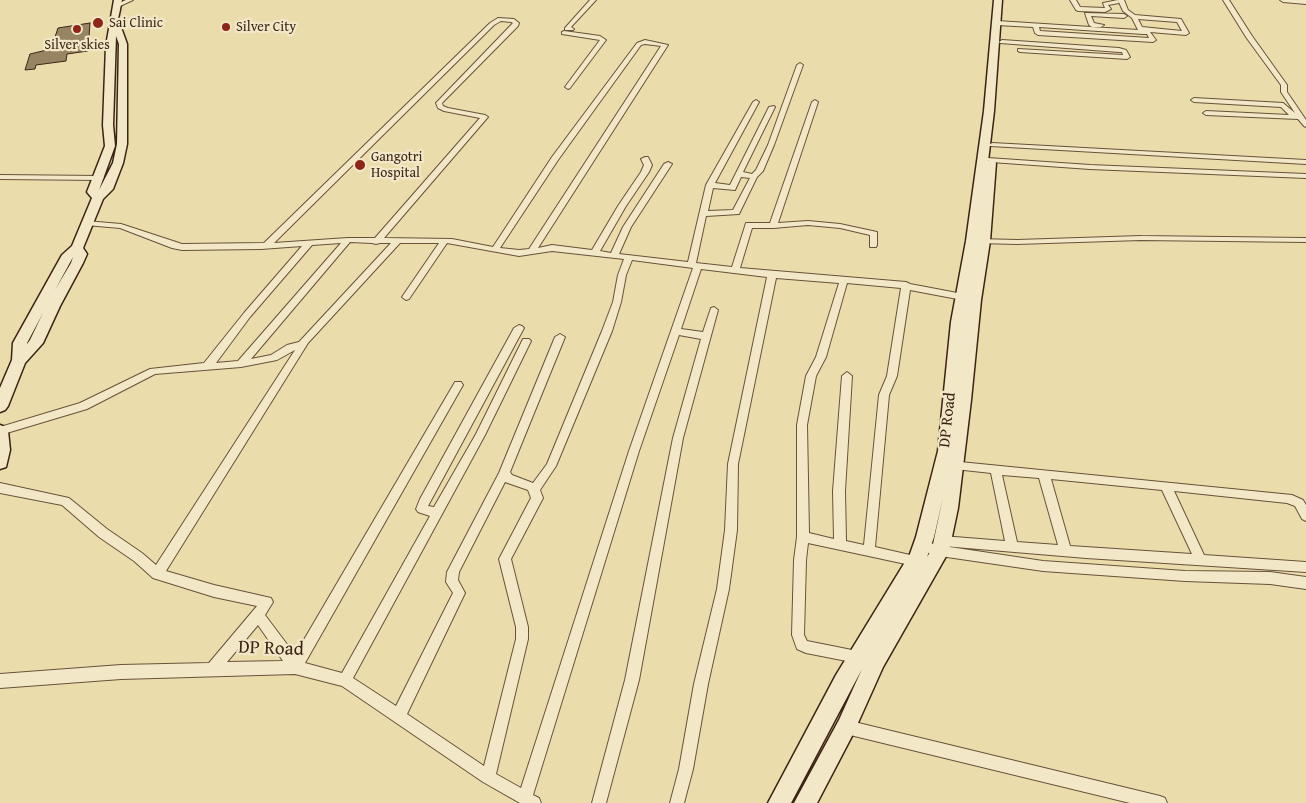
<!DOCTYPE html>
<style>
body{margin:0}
canvas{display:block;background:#ebdcab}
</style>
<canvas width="1306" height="803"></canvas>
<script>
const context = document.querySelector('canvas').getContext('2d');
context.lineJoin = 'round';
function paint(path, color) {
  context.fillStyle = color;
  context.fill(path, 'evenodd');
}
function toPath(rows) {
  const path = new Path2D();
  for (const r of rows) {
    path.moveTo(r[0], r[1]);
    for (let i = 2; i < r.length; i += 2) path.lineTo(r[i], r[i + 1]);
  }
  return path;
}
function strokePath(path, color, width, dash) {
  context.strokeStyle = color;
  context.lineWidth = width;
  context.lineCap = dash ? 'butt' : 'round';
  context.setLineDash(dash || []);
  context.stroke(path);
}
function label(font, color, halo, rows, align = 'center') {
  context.font = font + ' "Gentium Book Plus",serif';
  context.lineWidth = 4.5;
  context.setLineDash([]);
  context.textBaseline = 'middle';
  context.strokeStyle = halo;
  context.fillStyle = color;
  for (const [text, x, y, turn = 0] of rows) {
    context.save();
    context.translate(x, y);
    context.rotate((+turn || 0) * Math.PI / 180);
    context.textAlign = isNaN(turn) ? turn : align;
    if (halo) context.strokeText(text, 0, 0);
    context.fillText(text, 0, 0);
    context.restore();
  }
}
const building = toPath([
 [90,23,88,51,67,54,66,61,36,65,35,69,25,70,30,54,51,49,58,28,90,23]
]);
paint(building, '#978463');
strokePath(building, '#3c2415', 1);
const street = toPath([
 [126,0,133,0,118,7,113,6,126,0],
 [590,0,596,0,571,27,574,29,573,30,565,30,565,28,590,0],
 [1070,0,1076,0,1080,7,1105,8,1103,3,1118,0,1119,3,1108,5,1111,9,1105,12,1078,11,1076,10,1070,0],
 [1118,0,1124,0,1128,10,1135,15,1181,19,1189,33,1186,35,1150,32,1156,40,1153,42,1038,35,1035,33,1033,27,997,25,994,23,997,21,1138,30,1132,18,1123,11,1118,0],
 [1138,19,1177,22,1182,31,1142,27,1138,19],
 [1039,27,1143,34,1147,34,1149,38,1040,31,1039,27],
 [1223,0,1229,0,1252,36,1287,85,1287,92,1306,120,1306,127,1304,126,1298,119,1206,115,1203,113,1206,111,1289,115,1281,107,1194,102,1191,100,1194,98,1283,103,1295,113,1281,92,1281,85,1246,37,1223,0],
 [1280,0,1306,0,1306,4,1283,2,1280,0],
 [1085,13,1124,14,1127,16,1124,18,1091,16,1094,23,1104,25,1101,27,1092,27,1089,25,1085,13],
 [498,18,514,19,519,23,518,26,442,103,443,106,448,108,485,115,488,117,384,238,452,239,493,247,552,157,637,43,645,40,668,45,538,248,552,245,592,250,618,206,641,172,644,165,641,159,645,157,648,157,652,165,649,172,626,206,600,251,611,253,623,227,664,164,668,162,672,164,631,227,619,254,688,262,706,185,753,102,756,100,759,102,715,183,730,185,769,107,774,106,775,107,743,172,752,174,756,170,768,145,797,65,800,63,803,65,774,145,763,171,757,177,739,214,706,216,696,263,732,267,746,223,770,223,812,102,815,100,818,102,778,223,808,221,840,224,877,232,877,245,876,247,870,247,870,235,840,228,808,225,773,228,752,228,740,268,906,282,910,284,968,295,972,298,968,301,910,290,897,376,889,395,875,547,919,557,921,561,919,565,915,566,808,543,806,560,804,635,807,641,862,652,864,657,862,662,857,663,806,653,797,649,792,635,794,560,797,537,797,425,806,376,816,357,839,283,776,278,738,464,737,530,729,589,708,684,693,769,684,803,670,803,679,769,694,684,717,589,725,530,728,464,767,277,701,269,681,329,703,332,711,308,714,307,718,310,683,438,639,680,606,803,592,803,625,680,673,438,701,339,679,335,639,451,533,795,539,798,541,803,520,803,483,782,342,686,295,674,121,679,0,688,0,674,121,665,209,663,257,606,214,597,153,578,134,561,99,537,62,505,0,493,0,483,69,498,107,529,142,553,156,565,295,350,277,360,241,367,155,374,87,409,0,435,0,427,80,403,150,369,204,363,244,313,302,246,261,249,182,250,172,248,120,228,86,225,86,221,121,224,182,244,264,243,490,23,498,18],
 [501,21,511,22,513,23,436,103,438,108,444,111,480,118,375,238,348,238,274,243,494,25,501,21],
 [645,44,661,46,529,249,519,250,500,248,558,160,641,45,645,44],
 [741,177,750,178,733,210,708,211,713,188,735,190,741,177],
 [350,242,372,243,376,244,380,243,391,243,299,342,287,345,271,355,251,359,350,242],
 [341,243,238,361,216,363,250,317,312,245,341,243],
 [400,243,439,243,402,297,406,300,409,299,447,243,519,256,552,251,624,259,618,275,613,302,602,331,547,464,533,483,512,475,510,472,565,337,560,334,555,337,499,473,447,572,446,582,453,593,396,706,353,678,485,435,531,341,529,339,523,339,476,434,434,507,428,506,524,328,522,326,519,325,514,328,420,499,416,509,418,512,430,516,342,673,305,663,463,385,461,382,455,382,295,655,265,615,273,602,271,598,214,585,166,571,308,343,400,243],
 [632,260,693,268,629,451,521,788,496,774,528,639,528,627,511,559,543,498,540,490,556,466,612,331,621,302,626,275,632,260],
 [847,283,901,288,887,376,879,395,864,545,846,541,845,491,852,376,847,372,842,376,833,491,834,539,809,533,807,425,816,376,826,357,847,283],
 [505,482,528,490,531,498,499,559,516,627,516,639,484,766,407,714,465,593,458,580,459,572,505,482],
 [258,625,283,661,227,662,258,625],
 [564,31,600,36,606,40,570,88,568,89,565,87,600,40,562,34,562,32,564,31],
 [1002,40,1119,48,1126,50,1130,57,1127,59,1020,52,1018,51,1018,49,1123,55,1122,52,1119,52,1000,43,999,42,1002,40],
 [992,143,1306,160,1306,164,990,146,989,145,992,143],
 [988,158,1090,165,1306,174,1306,178,1090,169,991,162,987,160,988,158],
 [0,175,100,176,104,178,100,180,0,179,0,175],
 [1141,236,1306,238,1306,242,1141,240,1017,244,978,243,974,241,978,239,1017,240,1141,236],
 [950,461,1292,495,1303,500,1306,505,1306,521,1302,519,1295,506,1287,503,1174,491,1204,555,1306,562,1306,572,1086,558,943,546,1043,561,1185,571,1270,572,1306,577,1306,589,1270,584,1185,581,1043,571,940,556,922,551,918,550,916,546,918,542,922,541,942,546,938,545,936,541,938,537,942,536,1005,541,991,473,946,468,945,465,946,462,950,461],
 [1002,475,1039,478,1058,545,1017,542,1002,475],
 [1051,479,1162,490,1192,554,1070,546,1051,479],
 [846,720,1160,796,1165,798,1167,803,1130,803,846,734,841,732,839,727,841,722,846,720]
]);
const secondary = toPath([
 [114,0,122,0,118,19,127,44,127,144,123,163,113,189,103,199,83,248,87,254,83,263,60,306,43,343,25,363,8,406,5,410,0,412,0,388,12,360,13,343,62,255,72,246,92,198,87,192,105,146,103,125,106,46,114,0],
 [116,36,119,44,117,144,113,163,99,190,115,146,113,125,116,36],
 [73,257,71,263,55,290,73,257],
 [43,313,30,340,27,344,27,343,43,313],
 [994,0,1002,0,994,111,988,161,995,161,996,163,990,241,981,300,971,400,958,508,949,551,883,667,853,734,817,803,794,803,839,720,862,669,791,803,768,803,836,675,910,554,916,537,938,451,951,322,966,241,984,111,994,0],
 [943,497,932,549,927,557,934,537,943,497],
 [0,425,5,427,8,431,10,450,6,467,0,469,0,425]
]);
strokePath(street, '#68523a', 2);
strokePath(secondary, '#3c2415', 3);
paint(street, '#f2e8c8');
paint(secondary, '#f2e8c8');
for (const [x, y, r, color] of [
 [98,23,6,"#8f2418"],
 [226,27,5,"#8f2418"],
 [77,29,5,"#8f2418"],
 [360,165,6,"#8f2418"]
]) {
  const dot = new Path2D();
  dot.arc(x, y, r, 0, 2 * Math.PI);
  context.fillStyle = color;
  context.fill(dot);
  strokePath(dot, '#f2e8c8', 2);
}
label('14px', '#3c2415', '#f2e8c8', [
 ["Sai Clinic",109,23],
 ["Silver City",236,27],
 ["Silver skies",77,45,"center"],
 ["Gangotri",371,157],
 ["Hospital",371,173]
], 'left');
label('16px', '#3c2415', '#f2e8c8', [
 ["DP Road",948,420,-84]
]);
label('19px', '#3c2415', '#f2e8c8', [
 ["DP Road",271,649,2]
]);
</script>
